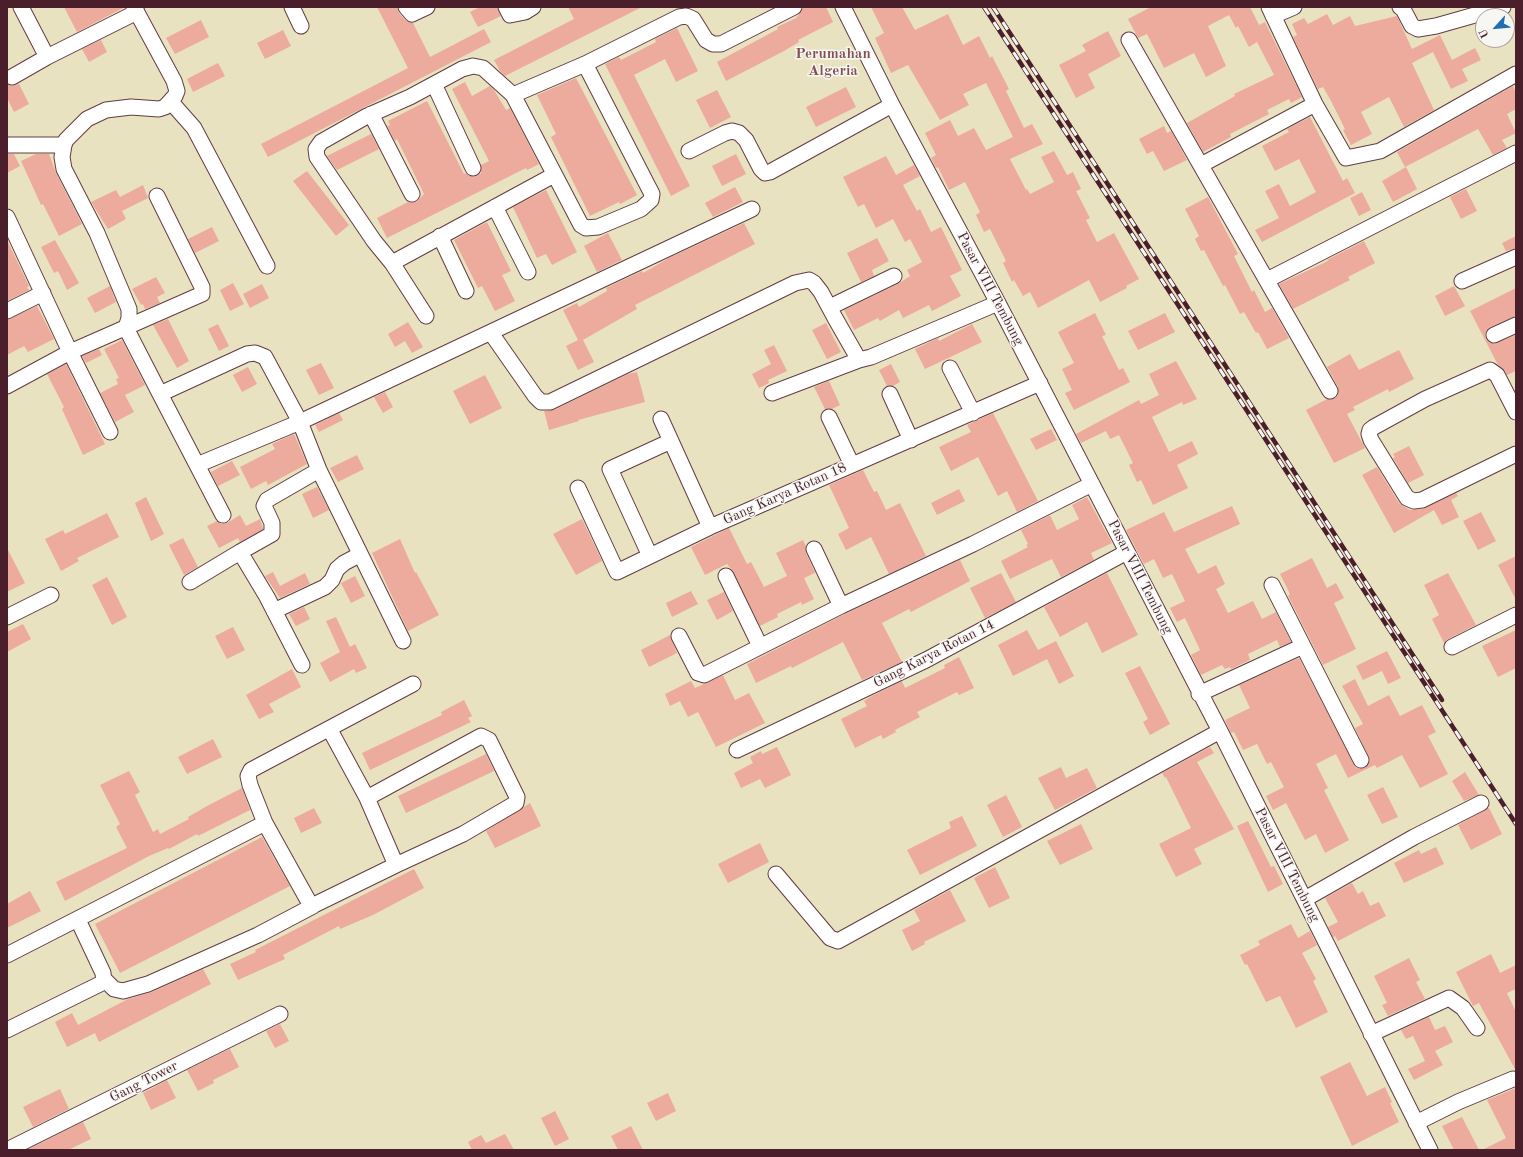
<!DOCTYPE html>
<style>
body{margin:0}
#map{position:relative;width:1523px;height:1157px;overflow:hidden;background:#e9e2c1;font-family:"Old Standard TT",serif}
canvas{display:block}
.frame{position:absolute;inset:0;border:8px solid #4a1f2b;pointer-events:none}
.north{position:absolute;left:1475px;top:8px;width:40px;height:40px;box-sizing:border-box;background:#f6f6f2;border:1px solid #b1a0a2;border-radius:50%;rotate:243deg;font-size:11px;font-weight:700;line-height:16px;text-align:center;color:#4a1f2b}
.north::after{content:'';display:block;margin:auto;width:14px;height:18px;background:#1f6fb2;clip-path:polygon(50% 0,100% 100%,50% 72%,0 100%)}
</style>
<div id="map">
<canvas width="1523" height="1157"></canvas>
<div class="frame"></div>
<div class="north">U</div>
</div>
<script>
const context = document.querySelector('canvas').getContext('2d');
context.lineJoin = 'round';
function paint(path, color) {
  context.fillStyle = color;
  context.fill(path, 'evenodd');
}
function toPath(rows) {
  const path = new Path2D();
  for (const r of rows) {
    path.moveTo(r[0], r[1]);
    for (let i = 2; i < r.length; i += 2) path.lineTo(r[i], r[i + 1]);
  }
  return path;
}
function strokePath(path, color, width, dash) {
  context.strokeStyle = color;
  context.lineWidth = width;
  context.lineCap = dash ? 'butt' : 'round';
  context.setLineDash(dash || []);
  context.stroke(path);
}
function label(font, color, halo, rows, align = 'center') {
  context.font = font + ' "Old Standard TT",serif';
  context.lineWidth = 3;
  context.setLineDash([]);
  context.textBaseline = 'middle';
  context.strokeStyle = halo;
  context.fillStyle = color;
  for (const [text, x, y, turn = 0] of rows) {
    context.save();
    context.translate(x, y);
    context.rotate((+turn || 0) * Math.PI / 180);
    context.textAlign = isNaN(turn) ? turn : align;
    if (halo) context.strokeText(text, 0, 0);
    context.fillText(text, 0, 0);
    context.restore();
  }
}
paint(toPath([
 [64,7,125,7,77,32],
 [377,7,397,7,399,13,405,20,413,23,430,57,484,29,491,42,268,157,261,144,408,68],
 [480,7,497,7,501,16,478,27,470,12],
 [568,7,642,7,505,76,500,71,494,60,574,19],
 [803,7,826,7,833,22,798,40,799,42,784,51,726,81,717,62,778,29,777,27,796,18,801,12],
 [871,7,902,7,915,30,948,14,963,45,979,36,990,58,992,56,1009,89,1006,91,1024,128,1032,124,1043,144,1010,159,1026,190,1027,189,1030,194,1054,182,1041,157,1054,151,1067,175,1073,172,1081,189,1076,191,1090,218,1086,220,1097,242,1114,233,1139,279,1126,286,1127,288,1100,302,1089,280,1038,308,1030,292,1023,296,1014,280,1012,282,1003,263,1006,261,990,229,984,232,976,215,980,212,965,182,949,190,938,167,936,168,931,158,936,155,925,133,950,120,958,136,974,128,986,150,1013,137,986,83,963,94,969,105,940,120,908,65,891,73,875,38,884,33],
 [1151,7,1250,7,1259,25,1265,22,1302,97,1291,103,1289,99,1267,110,1269,114,1230,134,1231,137,1203,152,1187,123,1235,96,1234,94,1274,75,1257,42,1249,47,1238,26,1236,28,1229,15,1208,26,1226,66,1206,77,1194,53,1164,68,1147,34,1138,38,1128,19],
 [1327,14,1333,25,1350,16,1355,26,1397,16,1412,49,1440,35,1452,60,1475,48,1481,60,1462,69,1468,81,1451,89,1433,52,1412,63,1434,110,1404,127,1389,97,1361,112,1372,134,1351,145,1343,130,1345,129,1331,101,1323,87,1318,89,1293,37,1297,35,1292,24,1304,18,1308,24],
 [201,20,209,37,175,54,166,38],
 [677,28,698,71,676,82,665,59,634,75,690,186,671,196,605,64,619,57,621,60,656,42,655,39],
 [283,30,291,46,265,59,257,43],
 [1108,31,1121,56,1088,74,1095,88,1076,98,1059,65,1086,51,1082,45],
 [101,40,107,52,89,62,82,49],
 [218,63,225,76,193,92,187,79],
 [576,78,637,195,620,204,619,202,590,216,551,137,556,134,537,95],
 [465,82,472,96,490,86,494,90,506,110,510,108,539,164,527,170,526,168,387,238,377,218,408,202,416,202,424,194,397,139,395,141,387,126,390,125,388,121,427,101,464,174,466,173,472,177,477,176,481,173,481,165,489,161,452,89],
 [7,84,12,86,19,84,29,104,14,112,7,98],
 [1513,86,1516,93,1516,109,1507,114,1516,133,1502,140,1507,148,1493,155,1478,129,1405,167,1397,152],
 [846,87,856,107,816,127,806,107],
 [717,90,731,117,710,128,696,100],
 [1310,117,1343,181,1347,178,1355,193,1262,242,1255,230,1279,218,1265,191,1279,184,1290,206,1316,192,1299,159,1275,171,1262,146,1289,132,1287,129],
 [1164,126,1167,133,1171,131,1187,160,1164,171,1153,151,1147,154,1139,139],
 [371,134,379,149,337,170,327,156],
 [7,154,14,154,20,166,7,173],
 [36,154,49,154,56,173,82,224,59,236,43,204,41,205,21,161],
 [736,154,746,174,722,186,712,166],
 [886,156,896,175,914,165,920,176,903,185,917,211,920,209,931,232,941,227,962,270,950,276,961,296,932,311,929,305,903,318,899,310,880,321,878,318,854,330,844,310,898,284,910,276,907,270,922,262,910,239,905,242,893,219,876,228,864,204,858,207,843,177],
 [1406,167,1417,189,1393,202,1382,181],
 [307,171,349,225,336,236,293,181],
 [143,185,148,198,122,211,126,219,108,229,91,202,116,190,120,197],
 [735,187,743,202,713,217,705,203],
 [1466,189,1477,211,1461,219,1450,197],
 [546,190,577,252,552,265,546,254,537,258,513,207],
 [1362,192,1371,210,1359,216,1350,198],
 [1208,197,1238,254,1234,256,1252,292,1254,290,1265,312,1272,308,1289,338,1267,349,1258,332,1256,333,1244,312,1240,314,1225,285,1223,286,1204,250,1201,251,1195,239,1199,236,1185,209],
 [487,222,511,271,502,275,515,301,495,311,482,286,478,288,454,240],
 [744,223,755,244,635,305,637,309,583,340,594,362,578,370,566,346,578,340,563,310,577,303,579,307,607,291,606,288,642,271,643,273,669,258],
 [212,227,219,241,195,253,188,239],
 [608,233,622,260,597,272,584,246],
 [1516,236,1516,248,1506,251,1502,243],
 [877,238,889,261,872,270,874,276,861,282,847,253],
 [7,240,29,286,27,287,29,290,7,301],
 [55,240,79,283,67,290,58,271,54,273,41,247],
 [1364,241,1375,263,1348,277,1350,280,1293,309,1279,284,1328,261,1327,260],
 [156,277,165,293,157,297,160,303,145,309,143,304,141,305,132,289],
 [233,283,244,304,230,311,220,290],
 [262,284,269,298,250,308,243,294],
 [110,286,116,302,95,313,87,298],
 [1454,286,1465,306,1445,316,1435,296],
 [1516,288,1516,316,1490,327,1485,334,1486,339,1494,344,1516,335,1516,371,1507,375,1498,365,1470,311],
 [37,306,54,339,28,352,24,346,7,355,7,320],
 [1095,313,1106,335,1102,336,1119,370,1123,368,1130,382,1074,410,1065,393,1072,390,1062,369,1074,363,1058,332],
 [1165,313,1175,332,1138,350,1128,331],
 [168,319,189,361,177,368,153,325],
 [408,322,423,347,412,353,405,341,395,347,388,334],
 [826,323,841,352,827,359,812,330],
 [218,324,229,346,219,351,208,329],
 [972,324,982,342,925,369,915,349,938,338,939,341],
 [122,340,145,385,125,395,134,412,115,422,100,393,118,384,116,379,119,378,104,349],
 [774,345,787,371,768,380,769,383,759,388,752,374,771,364,764,350],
 [99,349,102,355,86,363,82,356],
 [1399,350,1414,379,1389,392,1388,389,1353,407,1355,410,1347,414,1365,448,1334,463,1306,410,1327,399,1334,399,1338,395,1338,387,1327,367,1350,354,1359,370],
 [1176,361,1197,399,1183,405,1182,402,1152,417,1169,452,1192,441,1198,454,1177,465,1188,488,1153,505,1141,480,1137,482,1129,465,1133,463,1119,435,1110,439,1106,431,1081,443,1076,434,1139,400,1141,404,1159,395,1149,374],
 [321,363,334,388,319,395,306,370],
 [66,364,105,444,83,455,62,409,64,407,47,374],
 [891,364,900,382,893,386,887,386,879,370],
 [248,367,257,384,242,392,233,375],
 [637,372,645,402,578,420,579,421,549,430,544,411,554,410,628,374],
 [485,375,502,408,470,424,453,391],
 [829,381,840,405,832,409,825,409,814,387],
 [385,392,393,407,383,413,374,397],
 [339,413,343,420,319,432,315,425],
 [993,413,1038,501,1017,512,1007,491,998,496,978,457,951,471,939,447,971,432,967,425],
 [1051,429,1057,440,1036,450,1030,439],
 [294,434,307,464,268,485,266,481,251,489,240,467,275,449,272,444],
 [1409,446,1424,475,1408,483,1393,458,1395,457,1393,454],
 [357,455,364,469,338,482,330,468],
 [232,461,240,475,218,486,211,472],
 [1377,467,1399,503,1403,506,1410,510,1423,509,1456,493,1458,496,1451,500,1459,517,1442,525,1434,510,1394,533,1362,475],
 [863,470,874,492,877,491,886,510,900,503,926,556,889,574,871,537,846,550,838,534,849,528,829,485],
 [317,487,329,510,313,518,302,494],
 [959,489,965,501,937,515,931,503],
 [146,497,164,534,151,541,135,503],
 [1087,497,1112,543,1091,553,1094,560,1061,577,1052,559,1010,579,1001,561,1028,547,1026,545,1028,544,1021,530,1050,515,1057,530,1079,519,1072,505],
 [1232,506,1240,524,1185,549,1198,574,1216,565,1225,584,1216,589,1228,613,1253,601,1262,619,1276,612,1291,642,1280,647,1277,640,1248,654,1250,660,1231,669,1230,667,1225,669,1222,665,1201,675,1191,655,1200,650,1185,618,1177,622,1170,608,1185,601,1172,574,1163,578,1154,559,1144,564,1126,530,1164,512,1174,532],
 [1481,512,1496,541,1478,550,1463,521],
 [107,513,119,537,77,558,79,561,61,571,45,539,63,530,65,534],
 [240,515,246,526,260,519,263,529,240,542,238,538,219,548,207,526,217,521,222,524,227,523],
 [582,519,602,561,576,575,553,534],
 [729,528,747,564,751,562,764,587,787,576,776,553,803,540,806,546,806,553,815,573,804,578,814,599,802,605,801,602,777,614,778,617,760,626,731,569,727,564,705,575,691,547],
 [183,538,198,567,184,575,169,545],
 [400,539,415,573,416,572,439,615,408,631,372,553],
 [7,548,25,583,7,592],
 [1516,556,1516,600,1498,565],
 [1312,558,1327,588,1336,583,1344,598,1334,603,1356,649,1323,665,1288,596,1290,594,1280,574],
 [960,560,970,581,911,612,909,609,882,623,902,662,862,680,843,642,792,668,791,666,756,683,747,664,845,614],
 [273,572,280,586,305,573,310,584,280,598,265,576],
 [1001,573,1016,602,985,618,970,588],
 [1107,573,1138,635,1102,653,1087,622,1060,637,1044,607],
 [1448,573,1476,625,1448,639,1444,643,1432,619,1439,615,1424,585],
 [355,576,365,596,351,603,341,583],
 [107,577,127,617,112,625,92,585],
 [691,591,698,604,672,617,666,603],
 [724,592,733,611,717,620,707,600],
 [304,607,310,619,296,626,289,614],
 [336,617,350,647,355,644,367,668,356,673,354,669,330,682,320,663,340,652,326,621],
 [23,624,31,639,7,652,7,632],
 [233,627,245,650,227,659,215,636],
 [1027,630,1038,650,1056,641,1074,676,1059,684,1047,659,1013,676,998,645],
 [1516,630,1516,668,1498,677,1482,646],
 [670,635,677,653,649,667,641,650],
 [1387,651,1401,678,1388,684,1382,671,1363,680,1356,666],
 [959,657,974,688,959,695,957,692,917,712,920,717,895,730,896,732,883,739,881,735,855,748,841,719,867,706,864,701,870,697,902,681,905,688,945,668,944,665],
 [1299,658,1356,767,1365,768,1370,760,1355,728,1363,724,1342,686,1355,679,1368,706,1389,695,1400,716,1422,705,1436,732,1428,736,1448,774,1420,788,1402,755,1377,768,1375,765,1348,778,1336,754,1316,764,1328,788,1324,790,1349,840,1325,853,1316,834,1305,840,1286,803,1273,810,1266,796,1284,787,1271,762,1267,764,1257,744,1243,750,1234,732,1231,733,1225,720,1250,708,1239,685],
 [1140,666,1170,724,1150,735,1143,722,1148,719,1125,673],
 [292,669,301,687,269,704,274,712,259,719,246,695],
 [723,675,735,700,749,693,765,723,716,747,698,712,688,717,680,701,670,706,665,694,691,681,695,688],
 [464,700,472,716,468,718,471,722,370,770,362,753,442,715,441,712],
 [213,739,222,757,187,774,178,757],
 [777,747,791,775,765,788,760,779,741,788,734,773,753,763,750,757,761,751,762,754],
 [1210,747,1214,753,1197,762,1234,829,1194,849,1202,864,1176,877,1159,844,1191,828,1166,777,1165,778,1162,773],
 [486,754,494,771,406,813,398,796],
 [1061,767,1066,778,1087,768,1097,788,1055,810,1038,778],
 [129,771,140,792,135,795,153,832,158,829,160,834,189,819,188,817,207,806,242,788,250,810,198,836,197,834,169,849,168,848,149,856,65,901,56,882,127,848,116,827,120,824,100,785],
 [1465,772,1479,795,1464,801,1452,781],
 [1383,787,1398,817,1382,824,1367,795],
 [1006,795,1022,827,1003,837,987,805],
 [530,803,541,826,495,848,486,831],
 [314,808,322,823,301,833,294,818],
 [1489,808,1502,834,1471,850,1458,825],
 [962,816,977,846,920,875,907,850,951,828,949,822],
 [1248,821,1271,867,1274,866,1283,884,1268,892,1237,826],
 [1081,824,1093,849,1060,865,1047,841],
 [262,837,290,886,120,973,95,924],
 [760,843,769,862,728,883,718,864],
 [1436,847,1444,864,1404,883,1394,863,1419,850,1421,854],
 [995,867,1010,898,989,908,974,878],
 [414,869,424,888,373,915,340,929,339,926,283,955,285,959,238,980,230,964,256,952,255,950],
 [1352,883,1358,894,1363,891,1370,906,1379,902,1386,916,1338,941,1335,936,1333,937,1328,927,1338,922,1325,898],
 [950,890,966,921,924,942,925,944,912,951,902,930,920,921,914,910],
 [30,891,41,911,7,928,7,904],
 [1291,924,1298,938,1310,931,1317,945,1302,953,1316,979,1313,981,1328,1012,1296,1028,1280,996,1266,1002,1247,964,1245,965,1240,955,1260,945,1258,941],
 [1491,954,1500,973,1516,965,1516,989,1507,993,1516,1012,1516,1071,1479,1003,1473,1006,1456,972],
 [1409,958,1420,980,1416,982,1425,999,1388,1016,1382,1005,1387,1003,1374,976],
 [203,969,211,984,99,1042,95,1033,67,1047,55,1022,72,1013,78,1025,128,999,152,992],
 [1429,1017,1435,1030,1445,1026,1453,1042,1435,1051,1443,1065,1414,1080,1408,1069,1425,1061,1413,1036,1406,1039,1401,1030],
 [280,1024,289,1041,275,1048,266,1031],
 [230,1049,239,1067,213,1080,214,1083,198,1091,187,1070],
 [1350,1062,1367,1096,1385,1087,1392,1102,1390,1103,1399,1122,1352,1146,1320,1077],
 [167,1080,176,1098,151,1110,143,1093],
 [1516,1088,1516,1150,1482,1150,1506,1138,1487,1100],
 [60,1089,69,1109,33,1127,23,1107],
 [668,1093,676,1111,656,1121,647,1103],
 [555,1111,569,1139,555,1146,541,1118],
 [1462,1117,1479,1150,1454,1150,1442,1126],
 [83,1122,91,1139,68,1150,27,1150],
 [631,1126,643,1150,618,1150,611,1136],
 [505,1134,514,1150,472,1150,468,1142,481,1135,486,1143]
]), '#ecab9c');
const street = toPath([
 [21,7,47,57],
 [134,7,174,81,177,91,175,96,165,107,159,109,131,107,106,110,87,119,66,140,64,145,62,157,64,169,97,233,129,309,129,318,126,328,160,394,247,354,255,353,265,357,300,422,319,470,403,641],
 [292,7,301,26],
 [406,7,412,14,427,7],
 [506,7,510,15,525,12,533,7],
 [843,7,892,105,998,303,1220,731,1430,1150],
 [1269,7,1315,104,1346,158,1380,151,1516,74],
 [1400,7,1403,9,1412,26,1418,29,1436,26,1503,7],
 [1273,16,1294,7],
 [1129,40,1330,391],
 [12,77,47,57,137,12],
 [434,84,473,168],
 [513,95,585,64,679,17,686,16,693,19,706,40,713,44,721,44,794,7],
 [171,102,194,128,267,266],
 [371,114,412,194],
 [7,145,64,145],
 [689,151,725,133,732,131,739,133,746,140,761,169,765,173,770,172,892,105],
 [1201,165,1315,104],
 [495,207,528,272],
 [7,217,70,352,110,432],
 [440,236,466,291],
 [392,263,554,175],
 [1267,280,1516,153],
 [1462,281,1516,257],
 [830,307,894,276],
 [7,311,43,293],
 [426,316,392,263,374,241,317,157,316,149,321,142,367,116,410,97,462,69,473,66,483,68,513,95,581,225,586,228,598,227,641,209,651,200,652,194,585,64],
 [491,333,535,396,541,402,550,402,795,283,809,280,814,283,821,292,835,318,859,360],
 [1494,335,1516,325],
 [950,368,973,413],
 [7,386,70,352,202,294,202,287,157,196],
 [772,393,859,360,871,357,998,303],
 [160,394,223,515],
 [890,394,911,440],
 [1516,412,1497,375,1490,370,1425,399,1374,427,1370,430,1369,434,1371,440,1407,498,1414,501,1422,500,1516,454],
 [829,417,852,465],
 [661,419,710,527],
 [197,465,300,422,752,209],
 [578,488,617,572,710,527,1040,383],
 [814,549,841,606],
 [650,556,610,469,671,441],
 [726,576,760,646],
 [190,582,240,552],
 [1272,585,1361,760],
 [274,611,325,587,332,580,337,569,344,563,359,555],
 [7,617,51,595],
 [679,636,698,673,704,675,841,606,973,544,1092,484],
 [1452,647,1516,615],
 [302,665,267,597,240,552,272,534,272,523,264,506,267,500,319,470],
 [1199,694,1303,646],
 [330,730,367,798],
 [737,750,926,660,1127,552],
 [396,865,463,834,516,803,517,797,489,740,481,736,367,798,396,865,314,905,310,904,265,823,250,785,248,776,251,770,413,684],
 [776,874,830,938,838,941,1220,731],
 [1305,899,1414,837,1481,803],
 [7,955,265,823],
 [105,980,114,989,123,991,148,984,258,935,313,906],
 [7,1030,104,982,103,973,78,920],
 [1371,1034,1449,998,1463,1008,1477,1028],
 [1416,1123,1458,1102,1513,1079],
 [7,1150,280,1014]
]);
strokePath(street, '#623c42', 17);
strokePath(street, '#fff', 15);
const rail = toPath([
 [984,7,1516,824],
 [993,7,1442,700]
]);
strokePath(rail, '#4a1f2b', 4.5);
strokePath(rail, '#f6f6f2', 3, [9]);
label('14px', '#4a1f2b', '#f6f6f2', [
 ["Pasar VIII Tembung",990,289,62],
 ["Gang Karya Rotan 18",785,494,-24],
 ["Pasar VIII Tembung",1140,577,63],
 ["Gang Karya Rotan 14",934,654,-27],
 ["Pasar VIII Tembung",1287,865,63],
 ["Gang Tower",144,1082,-27]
]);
label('bold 15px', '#835053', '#f6f6f2', [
 ["Perumahan",833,54],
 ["Algeria",833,71]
]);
</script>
